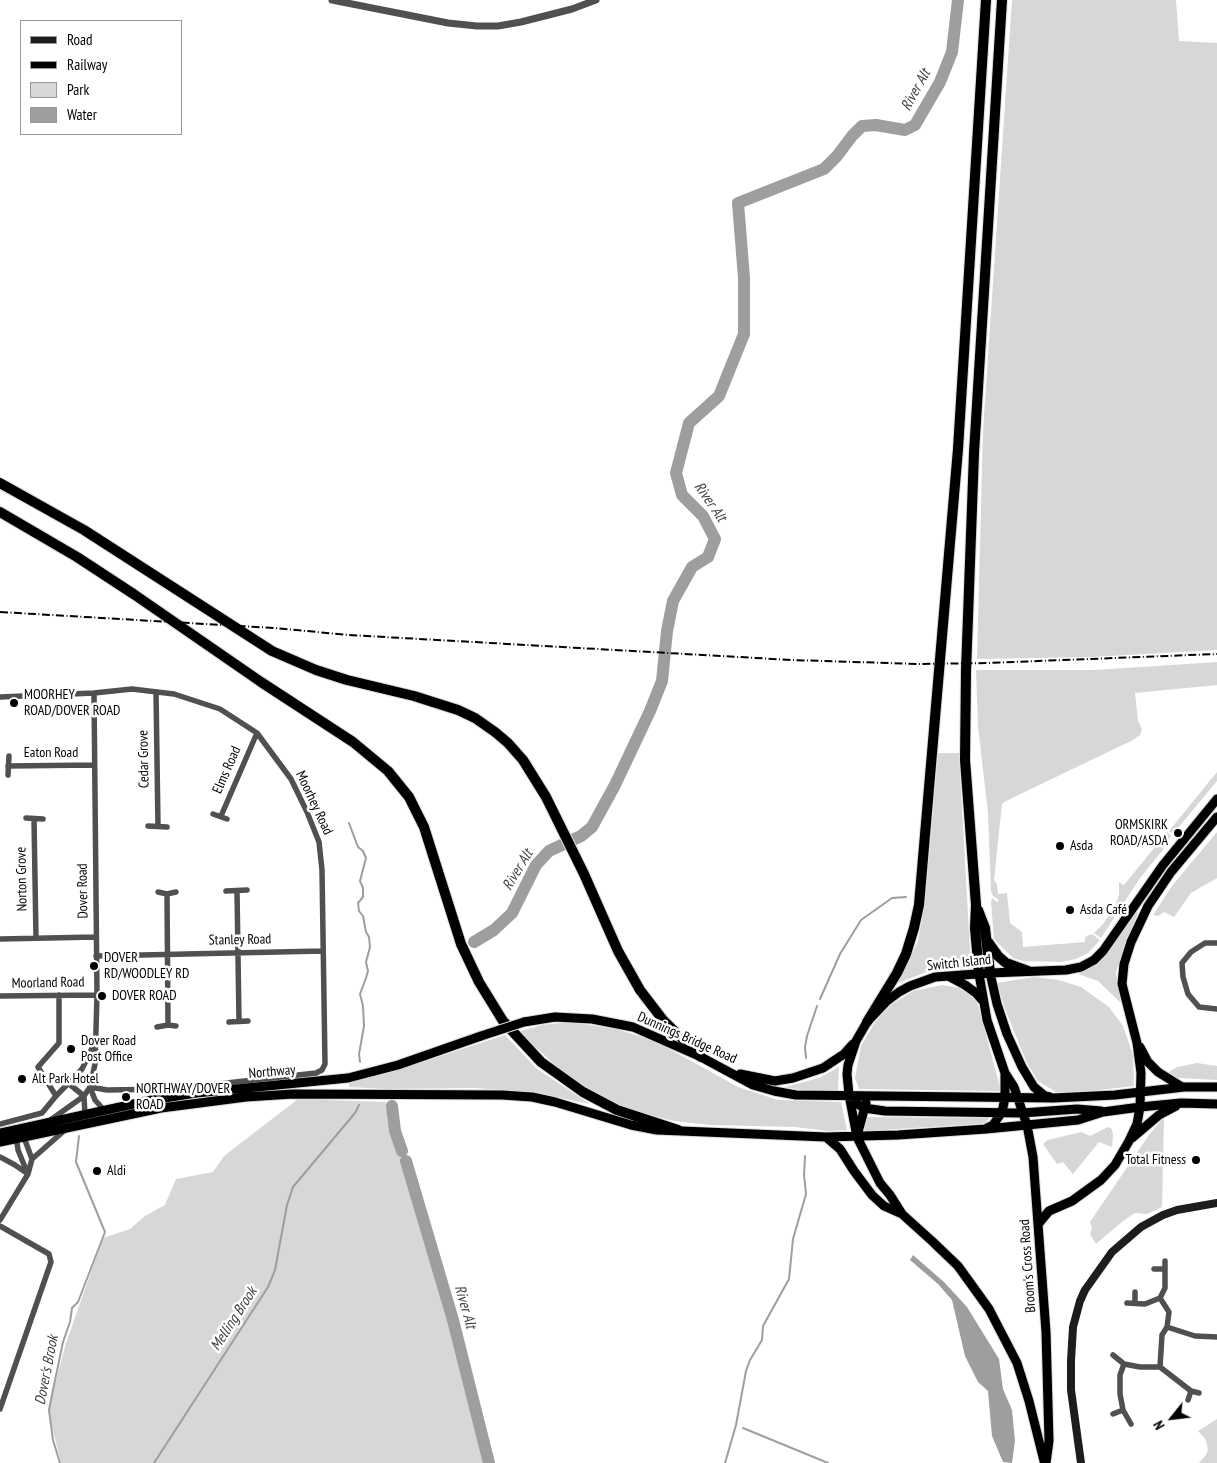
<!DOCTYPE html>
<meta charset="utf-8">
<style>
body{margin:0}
#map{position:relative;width:1217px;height:1463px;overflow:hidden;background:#fff;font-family:"PT Sans Narrow",sans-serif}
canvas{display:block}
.legend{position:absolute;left:20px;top:20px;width:162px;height:115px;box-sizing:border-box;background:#fff;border:1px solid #999;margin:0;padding:6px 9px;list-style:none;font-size:15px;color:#000}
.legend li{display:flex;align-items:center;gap:10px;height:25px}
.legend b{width:25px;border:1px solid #999}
.north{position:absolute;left:1147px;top:1393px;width:50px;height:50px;-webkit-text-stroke:4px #fff;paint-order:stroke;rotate:241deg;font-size:14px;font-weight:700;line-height:20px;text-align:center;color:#000}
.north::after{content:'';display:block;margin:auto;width:18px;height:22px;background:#000;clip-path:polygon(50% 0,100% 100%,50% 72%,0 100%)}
</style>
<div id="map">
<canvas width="1217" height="1463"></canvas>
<ul class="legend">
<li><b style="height:6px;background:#1d1d1d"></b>Road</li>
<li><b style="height:6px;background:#000"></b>Railway</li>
<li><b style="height:14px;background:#d7d7d7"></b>Park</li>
<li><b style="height:14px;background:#9e9e9e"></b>Water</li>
</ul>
<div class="north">N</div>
</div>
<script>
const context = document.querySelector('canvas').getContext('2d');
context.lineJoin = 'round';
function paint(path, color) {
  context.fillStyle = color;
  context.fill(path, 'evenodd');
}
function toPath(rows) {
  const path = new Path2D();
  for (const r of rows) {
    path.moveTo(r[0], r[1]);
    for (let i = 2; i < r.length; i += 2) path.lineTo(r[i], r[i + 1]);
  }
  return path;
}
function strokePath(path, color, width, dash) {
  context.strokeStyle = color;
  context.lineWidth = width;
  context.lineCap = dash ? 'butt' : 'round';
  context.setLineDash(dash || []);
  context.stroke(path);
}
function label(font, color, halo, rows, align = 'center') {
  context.font = font + ' "PT Sans Narrow",sans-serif';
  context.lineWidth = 5;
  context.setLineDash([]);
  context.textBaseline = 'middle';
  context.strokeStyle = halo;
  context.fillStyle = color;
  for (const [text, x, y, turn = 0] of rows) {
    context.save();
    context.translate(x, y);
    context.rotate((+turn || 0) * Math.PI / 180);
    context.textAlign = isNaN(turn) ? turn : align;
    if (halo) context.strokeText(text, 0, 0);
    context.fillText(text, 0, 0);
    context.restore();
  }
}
paint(toPath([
 [1012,0,1176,0,1179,41,1217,43,1217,650,1092,657,977,659,983,431],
 [1217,662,1217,685,1135,693,1138,721,1142,729,1140,735,1133,740,1008,800,1002,804,994,880,997,884,998,894,1007,893,1010,923,1022,932,1023,947,1085,942,1085,937,1092,934,1100,940,1088,953,1076,959,1061,962,1023,961,1013,958,994,939,991,902,992,898,997,902,999,900,993,896,991,891,988,813,978,726,976,670,1095,670],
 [938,753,959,753,971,969,929,971,898,983,918,941,925,902],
 [1217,772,1217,781,1173,834,1169,831],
 [1167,832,1171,836,1162,851,1140,878,1101,938,1094,933,1103,924,1116,904,1119,894,1119,882,1124,885],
 [1217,832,1217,878,1191,893,1174,917,1164,912,1158,916,1153,915,1172,886],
 [1134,910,1138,913,1123,949,1116,973,1121,1003,1098,981,1078,974,1092,966,1110,950],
 [1034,977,1059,980,1081,987,1109,1007,1123,1026,1133,1055,1134,1086,1083,1092,1056,1092,1038,1081,1027,1063,1005,1009,997,983],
 [942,985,960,988,977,1001,1001,1091,859,1089,855,1078,861,1046,875,1022,891,1005,913,991],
 [571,1022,616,1029,655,1041,738,1087,778,1100,841,1102,847,1130,829,1131,795,1127,710,1125,674,1121,630,1110,587,1090,555,1065,519,1032,541,1025],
 [505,1035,537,1069,590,1104,532,1092,474,1088,385,1089,349,1087,349,1082,404,1068],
 [1197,1063,1217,1066,1217,1080,1178,1078,1169,1072,1177,1067],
 [839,1067,838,1090,806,1091,785,1087,819,1078],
 [298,1099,386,1102,388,1124,405,1169,421,1233,448,1318,484,1463,61,1463,48,1410,66,1343,103,1238,130,1229,145,1216,165,1205,176,1179,213,1172,224,1156],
 [866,1117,989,1118,986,1123,979,1124,865,1131,864,1121],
 [1164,1117,1162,1207,1147,1214,1135,1213,1123,1221,1096,1244,1090,1234,1092,1228,1090,1222,1149,1135],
 [1108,1127,1111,1128,1113,1134,1112,1147,1099,1142,1073,1174,1063,1162,1057,1164,1043,1144,1048,1140,1081,1132,1090,1136],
 [1217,1419,1217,1463,1199,1463,1206,1455,1208,1450,1206,1440,1198,1431]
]), '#d7d7d7');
paint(toPath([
 [913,1255,944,1282,967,1307,999,1359,1003,1389,1012,1410,1015,1441,1012,1463,1003,1462,992,1436,988,1391,978,1382,965,1356,952,1300,938,1284,910,1260]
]), '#9e9e9e');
strokePath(toPath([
 [349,823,358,847,363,851,366,858,360,881,363,888,363,897,358,903,359,911,363,916,366,932,369,937,370,947,366,962,368,971,366,978,360,994,363,1006,364,1026,359,1054,360,1062],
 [820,999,840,954,861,920,892,898,906,897],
 [806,1058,805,1047,807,1036,817,1006],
 [743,1428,828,1463],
 [60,1463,53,1440,49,1410,53,1390,63,1342,70,1322,72,1308,78,1302,105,1232,76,1162,79,1136],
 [154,1463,268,1287,275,1270,287,1205,293,1187,355,1113,359,1105],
 [725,1463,736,1425,746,1371,750,1360,762,1340,763,1326,789,1279,793,1239,806,1194,804,1175,805,1156]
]), '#9e9e9e', 2);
strokePath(toPath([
 [474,942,494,930,512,913,536,865,549,851,581,836,592,827,615,785,650,711,662,681,667,631,673,601,692,567,708,557,715,539,703,516,682,495,676,473,689,423,719,396,744,334,744,278,738,203,824,169,837,156,852,136,862,126,876,125,905,130,915,125,940,82,952,52,958,0],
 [392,1106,395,1131,402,1151],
 [406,1161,453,1320,489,1463]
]), '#9e9e9e', 12);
const trunk = toPath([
 [990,973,997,1004,1007,1034,1022,1067,1034,1087,1045,1096,1050,1097],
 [979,974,987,1020,1005,1073,1014,1087,1027,1125,1033,1157,1046,1332,1049,1441,1046,1463],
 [950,977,965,985,976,993,983,1001],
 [524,1022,555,1017,592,1019,633,1027,701,1057,753,1085,774,1091,796,1095,1053,1098,1115,1095,1184,1087,1217,1087],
 [1140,1047,1148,1062,1158,1072,1182,1087],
 [740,1074,775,1081,793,1078,823,1068,844,1054,853,1044],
 [849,1096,859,1105,864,1108,885,1111,1022,1113,1077,1109,1101,1111],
 [987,1128,993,1125,1002,1112,1005,1098,1005,1073],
 [858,1132,866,1103],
 [0,1133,152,1100,196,1093,348,1078,398,1065,481,1036],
 [826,1137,840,1149,854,1171,872,1195,884,1206,902,1214,933,1242,958,1266,989,1309,1017,1363,1029,1401,1044,1461],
 [1132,1138,1159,1115,1176,1106],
 [0,1142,161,1108,246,1097,293,1094,502,1095,532,1097,555,1102,631,1125,657,1130,826,1137,898,1135,986,1129,1078,1120,1103,1112,1140,1107,1181,1103,1217,1104],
 [902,1214,890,1195,880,1183,857,1137,849,1095,847,1074,848,1065,856,1041,867,1022,887,1001,899,992,910,986,935,977,990,973,1066,970,1081,967,1094,960,1103,951,1163,865,1217,799],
 [1039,1223,1049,1211,1072,1201,1101,1180,1115,1165,1129,1141,1137,1124,1140,1107,1141,1073,1137,1043,1122,984,1124,964,1131,942,1148,906,1171,872,1217,817]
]);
const motorway = toPath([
 [0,483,84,530,272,651,316,670,347,680,414,696,458,710,475,718,495,732,508,743,523,760,546,797,584,874,618,951,640,990,663,1020,701,1057],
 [0,512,77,557,135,595,261,682,353,742,388,771,409,797,424,827,461,944,479,982,503,1021,541,1062,583,1092,617,1110,678,1130],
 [978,910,985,928,990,973],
 [988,942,998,956,1006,963,1028,971],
 [979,974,975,928,976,905,965,760,966,671,974,453,1002,0],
 [867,1022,897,973,906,954,914,928,919,905,958,449,986,0]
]);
strokePath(trunk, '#dbdbdb', 11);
strokePath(motorway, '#dbdbdb', 12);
strokePath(toPath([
 [156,692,158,826],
 [0,697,94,693,132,689,174,694,220,709,257,733,291,779,307,812,319,842,322,870,325,1064,322,1070,316,1073,173,1089,107,1090,90,1087],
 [8,766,94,765],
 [8,775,9,756],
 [213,814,227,819],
 [221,816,257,733],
 [26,818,43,819],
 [34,819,36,938],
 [148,826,167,827],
 [226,891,247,890],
 [237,891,239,1021],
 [158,892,167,894,176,892],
 [167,894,168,1025],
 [0,939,96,937],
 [1217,943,1205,943,1191,952,1182,963,1183,977,1188,994,1199,1007,1217,1009],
 [96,956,323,951],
 [59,995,59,1043,38,1067,56,1096,82,1069,95,1042],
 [0,996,97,995],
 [229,1022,248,1021],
 [157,1027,168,1025,176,1026],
 [68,1083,84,1096],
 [90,1087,95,1100,104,1110],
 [84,1096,85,1116],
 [49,1121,84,1096,90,1087,95,1064,97,995,94,693],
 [0,1124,42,1113,56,1096],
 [23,1135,32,1159],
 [16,1136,18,1150,27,1172],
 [0,1157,15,1165,28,1174],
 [0,1220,28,1174,32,1159,65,1130],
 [0,1226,49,1254,51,1262,0,1409],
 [1154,1269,1165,1269],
 [1127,1303,1145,1304,1160,1298,1165,1288,1165,1261],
 [1135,1303,1135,1292],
 [1167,1327,1195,1336,1217,1337],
 [1113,1355,1124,1364,1140,1367,1160,1367],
 [1124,1364,1120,1375,1120,1394,1123,1410,1131,1424],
 [1160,1367,1162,1335,1167,1327,1169,1312,1160,1298],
 [1160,1367,1191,1391,1199,1393],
 [1188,1400,1191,1391],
 [1113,1414,1123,1410]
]), '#505050', 5.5);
strokePath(toPath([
 [332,0,448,23,477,26,498,26,521,22,572,9,596,0]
]), '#505050', 7);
strokePath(toPath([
 [1081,1463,1071,1390,1071,1361,1073,1327,1080,1301,1085,1290,1112,1252,1141,1227,1163,1215,1177,1210,1217,1203]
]), '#1d1d1d', 8);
strokePath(trunk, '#000', 9);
strokePath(motorway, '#000', 10);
strokePath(toPath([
 [0,612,274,628,349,635,792,660,919,664,987,663,1217,654]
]), '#000', 2, [8, 2.5, 1, 2.5]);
const trunkBridge = toPath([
 [481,1036,524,1022]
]);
strokePath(trunkBridge, '#dbdbdb', 11, []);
strokePath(trunkBridge, '#000', 9);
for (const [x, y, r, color] of [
 [14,703,5,"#000"],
 [1178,833,5,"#000"],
 [1060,846,5,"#000"],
 [1070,910,5,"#000"],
 [94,966,5,"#000"],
 [102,996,5,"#000"],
 [71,1049,5,"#000"],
 [22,1079,5,"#000"],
 [126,1097,5,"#000"],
 [1196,1160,5,"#000"],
 [97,1171,5,"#000"]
]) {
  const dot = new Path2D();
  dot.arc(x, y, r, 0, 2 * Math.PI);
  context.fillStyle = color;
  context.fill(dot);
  strokePath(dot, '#fff', 2);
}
label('14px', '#000', '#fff', [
 ["MOORHEY",24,695],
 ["ROAD/DOVER ROAD",24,711],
 ["ORMSKIRK",1168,825,"right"],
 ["ROAD/ASDA",1168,841,"right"],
 ["Asda",1070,846],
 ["Asda Café",1080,910],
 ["DOVER",104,958],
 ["RD/WOODLEY RD",104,974],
 ["DOVER ROAD",112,996],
 ["Dover Road",81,1041],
 ["Post Office",81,1057],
 ["Alt Park Hotel",32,1079],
 ["NORTHWAY/DOVER",136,1089],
 ["ROAD",136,1105],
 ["Total Fitness",1186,1160,"right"],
 ["Aldi",107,1171]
], 'left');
label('14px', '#000', '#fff', [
 ["Eaton Road",51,753],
 ["Cedar Grove",144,759,-91],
 ["Elms Road",227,770,-66],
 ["Moorhey Road",314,803,65],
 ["Norton Grove",22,879,-91],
 ["Dover Road",83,891,-91],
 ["Stanley Road",240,940,-1],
 ["Switch Island",959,963,-6],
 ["Moorland Road",48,983,-1],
 ["Dunnings Bridge Road",687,1038,24],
 ["Northway",272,1072,-5],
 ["Broom's Cross Road",1028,1266,-94]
]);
label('italic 15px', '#3f3f3f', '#fff', [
 ["River Alt",916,90,-61],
 ["River Alt",710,502,55],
 ["River Alt",518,870,-59],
 ["River Alt",465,1307,74],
 ["Melling Brook",234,1319,-57],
 ["Dover's Brook",47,1370,-79]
]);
</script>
